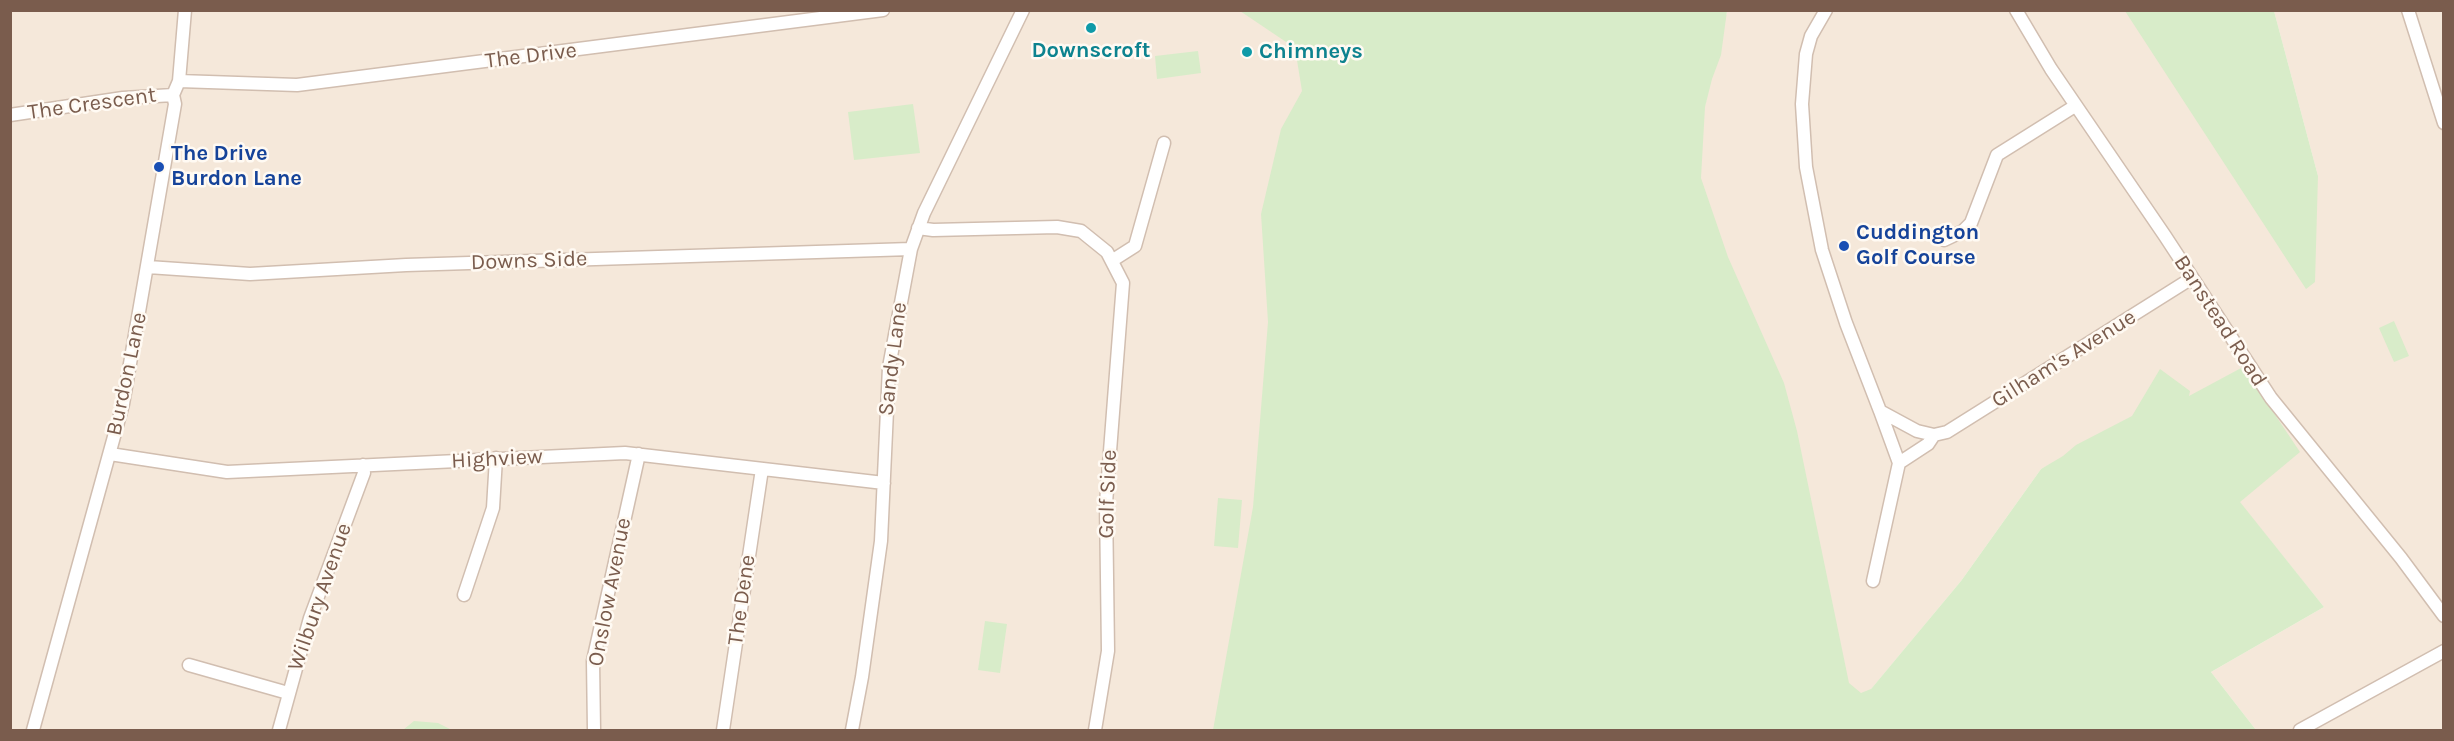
<!DOCTYPE html>
<style>
body{margin:0}
#map{position:relative;width:2454px;height:741px;overflow:hidden;background:#fdf6ec;font-family:Karla,sans-serif}
canvas{display:block}
.frame{position:absolute;inset:0;border:12px solid #7a5c4d;pointer-events:none}
</style>
<div id="map">
<canvas width="2454" height="741"></canvas>
<div class="frame"></div>
</div>
<script>
const context = document.querySelector('canvas').getContext('2d');
context.lineJoin = 'round';
function paint(path, color) {
  context.fillStyle = color;
  context.fill(path, 'evenodd');
}
function toPath(rows) {
  const path = new Path2D();
  for (const r of rows) {
    path.moveTo(r[0], r[1]);
    for (let i = 2; i < r.length; i += 2) path.lineTo(r[i], r[i + 1]);
  }
  return path;
}
function strokePath(path, color, width, dash) {
  context.strokeStyle = color;
  context.lineWidth = width;
  context.lineCap = dash ? 'butt' : 'round';
  context.setLineDash(dash || []);
  context.stroke(path);
}
function label(font, color, halo, rows, align = 'center') {
  context.font = font + ' Karla,sans-serif';
  context.lineWidth = 5;
  context.setLineDash([]);
  context.textBaseline = 'middle';
  context.strokeStyle = halo;
  context.fillStyle = color;
  for (const [text, x, y, turn = 0] of rows) {
    context.save();
    context.translate(x, y);
    context.rotate((+turn || 0) * Math.PI / 180);
    context.textAlign = isNaN(turn) ? turn : align;
    if (halo) context.strokeText(text, 0, 0);
    context.fillText(text, 0, 0);
    context.restore();
  }
}
paint(toPath([
 [10,11,1294,11,1309,97,1264,540,1221,730,11,730],
 [1727,11,2126,11,2318,176,2274,11,2443,11,2443,730,2256,730,2211,672,2324,607,2239,502,2184,399,2041,469,1961,581,1852,712,1702,228,1694,153]
]), '#f5e8da');
paint(toPath([
 [1240,11,1727,11,1721,55,1712,79,1705,107,1701,178,1728,257,1784,383,1797,431,1849,683,1861,693,1871,689,1961,581,2041,469,2063,456,2076,445,2132,416,2160,369,2190,391,2189,396,2243,367,2300,452,2240,502,2324,607,2211,672,2256,730,1213,730,1253,507,1268,322,1261,214,1281,129,1302,91,1295,48],
 [2125,11,2274,11,2318,176,2315,282,2306,289],
 [1198,51,1201,73,1157,79,1155,56],
 [913,104,920,153,854,160,848,112],
 [2394,321,2409,356,2394,362,2379,328],
 [1218,498,1242,500,1238,548,1214,546],
 [985,621,1007,624,1000,673,978,670],
 [414,721,438,723,452,730,403,730]
]), '#d8ecc9');
const minor = toPath([
 [1826,10,1811,36,1806,54,1802,104,1806,167,1822,250,1846,323,1880,411,1917,431,1934,435,1947,432,2192,278],
 [2016,10,2051,69,2165,236,2271,398,2401,558,2444,616],
 [2408,10,2444,123],
 [179,81,297,85,883,10],
 [10,115,123,98,173,95],
 [918,228,933,230,1057,227,1081,231,1107,252,1123,283,1106,503,1108,651,1095,730],
 [1944,240,1963,231,1971,223,1997,155,2075,106],
 [1113,260,1135,246,1164,143],
 [148,267,250,274,406,265,911,249],
 [110,454,227,472,625,453,884,483],
 [1899,463,1928,444,1934,435],
 [1873,581,1899,463,1880,411],
 [464,595,493,508,496,458],
 [189,665,288,693],
 [33,730,123,404,175,104,173,95,179,81,185,10],
 [279,730,310,618,364,473,363,465],
 [594,730,593,661,639,454],
 [723,730,762,469],
 [852,730,862,677,881,541,889,367,911,249,924,213,1023,10],
 [2300,730,2444,651]
]);
strokePath(minor, '#d1beb0', 15);
strokePath(minor, '#fff', 12);
for (const [x, y, r, color] of [
 [1091,28,6,"#0f9aa8"],
 [1247,52,6,"#0f9aa8"],
 [159,167,6,"#1a4fb4"],
 [1844,246,6,"#1a4fb4"]
]) {
  const dot = new Path2D();
  dot.arc(x, y, r, 0, 2 * Math.PI);
  context.fillStyle = color;
  context.fill(dot);
  strokePath(dot, '#fffaf3', 2);
}
label('bold 22px', '#0d838f', '#fffaf3', [
 ["Downscroft",1091,51],
 ["Chimneys",1259,52,"left"]
]);
label('22px', '#7a5c4d', '#fffaf3', [
 ["The Drive",531,56,-7],
 ["The Crescent",92,104,-8],
 ["Downs Side",529,261,-2],
 ["Banstead Road",2220,321,57],
 ["Sandy Lane",893,359,-83],
 ["Gilham's Avenue",2064,359,-32],
 ["Burdon Lane",127,374,-78],
 ["Highview",497,459,-3],
 ["Golf Side",1108,494,-88],
 ["Onslow Avenue",610,592,-79],
 ["Wilbury Avenue",320,597,-71],
 ["The Dene",742,600,-82]
]);
label('bold 22px', '#164399', '#fffaf3', [
 ["The Drive",171,154],
 ["Burdon Lane",171,179],
 ["Cuddington",1856,233],
 ["Golf Course",1856,258]
], 'left');
</script>
